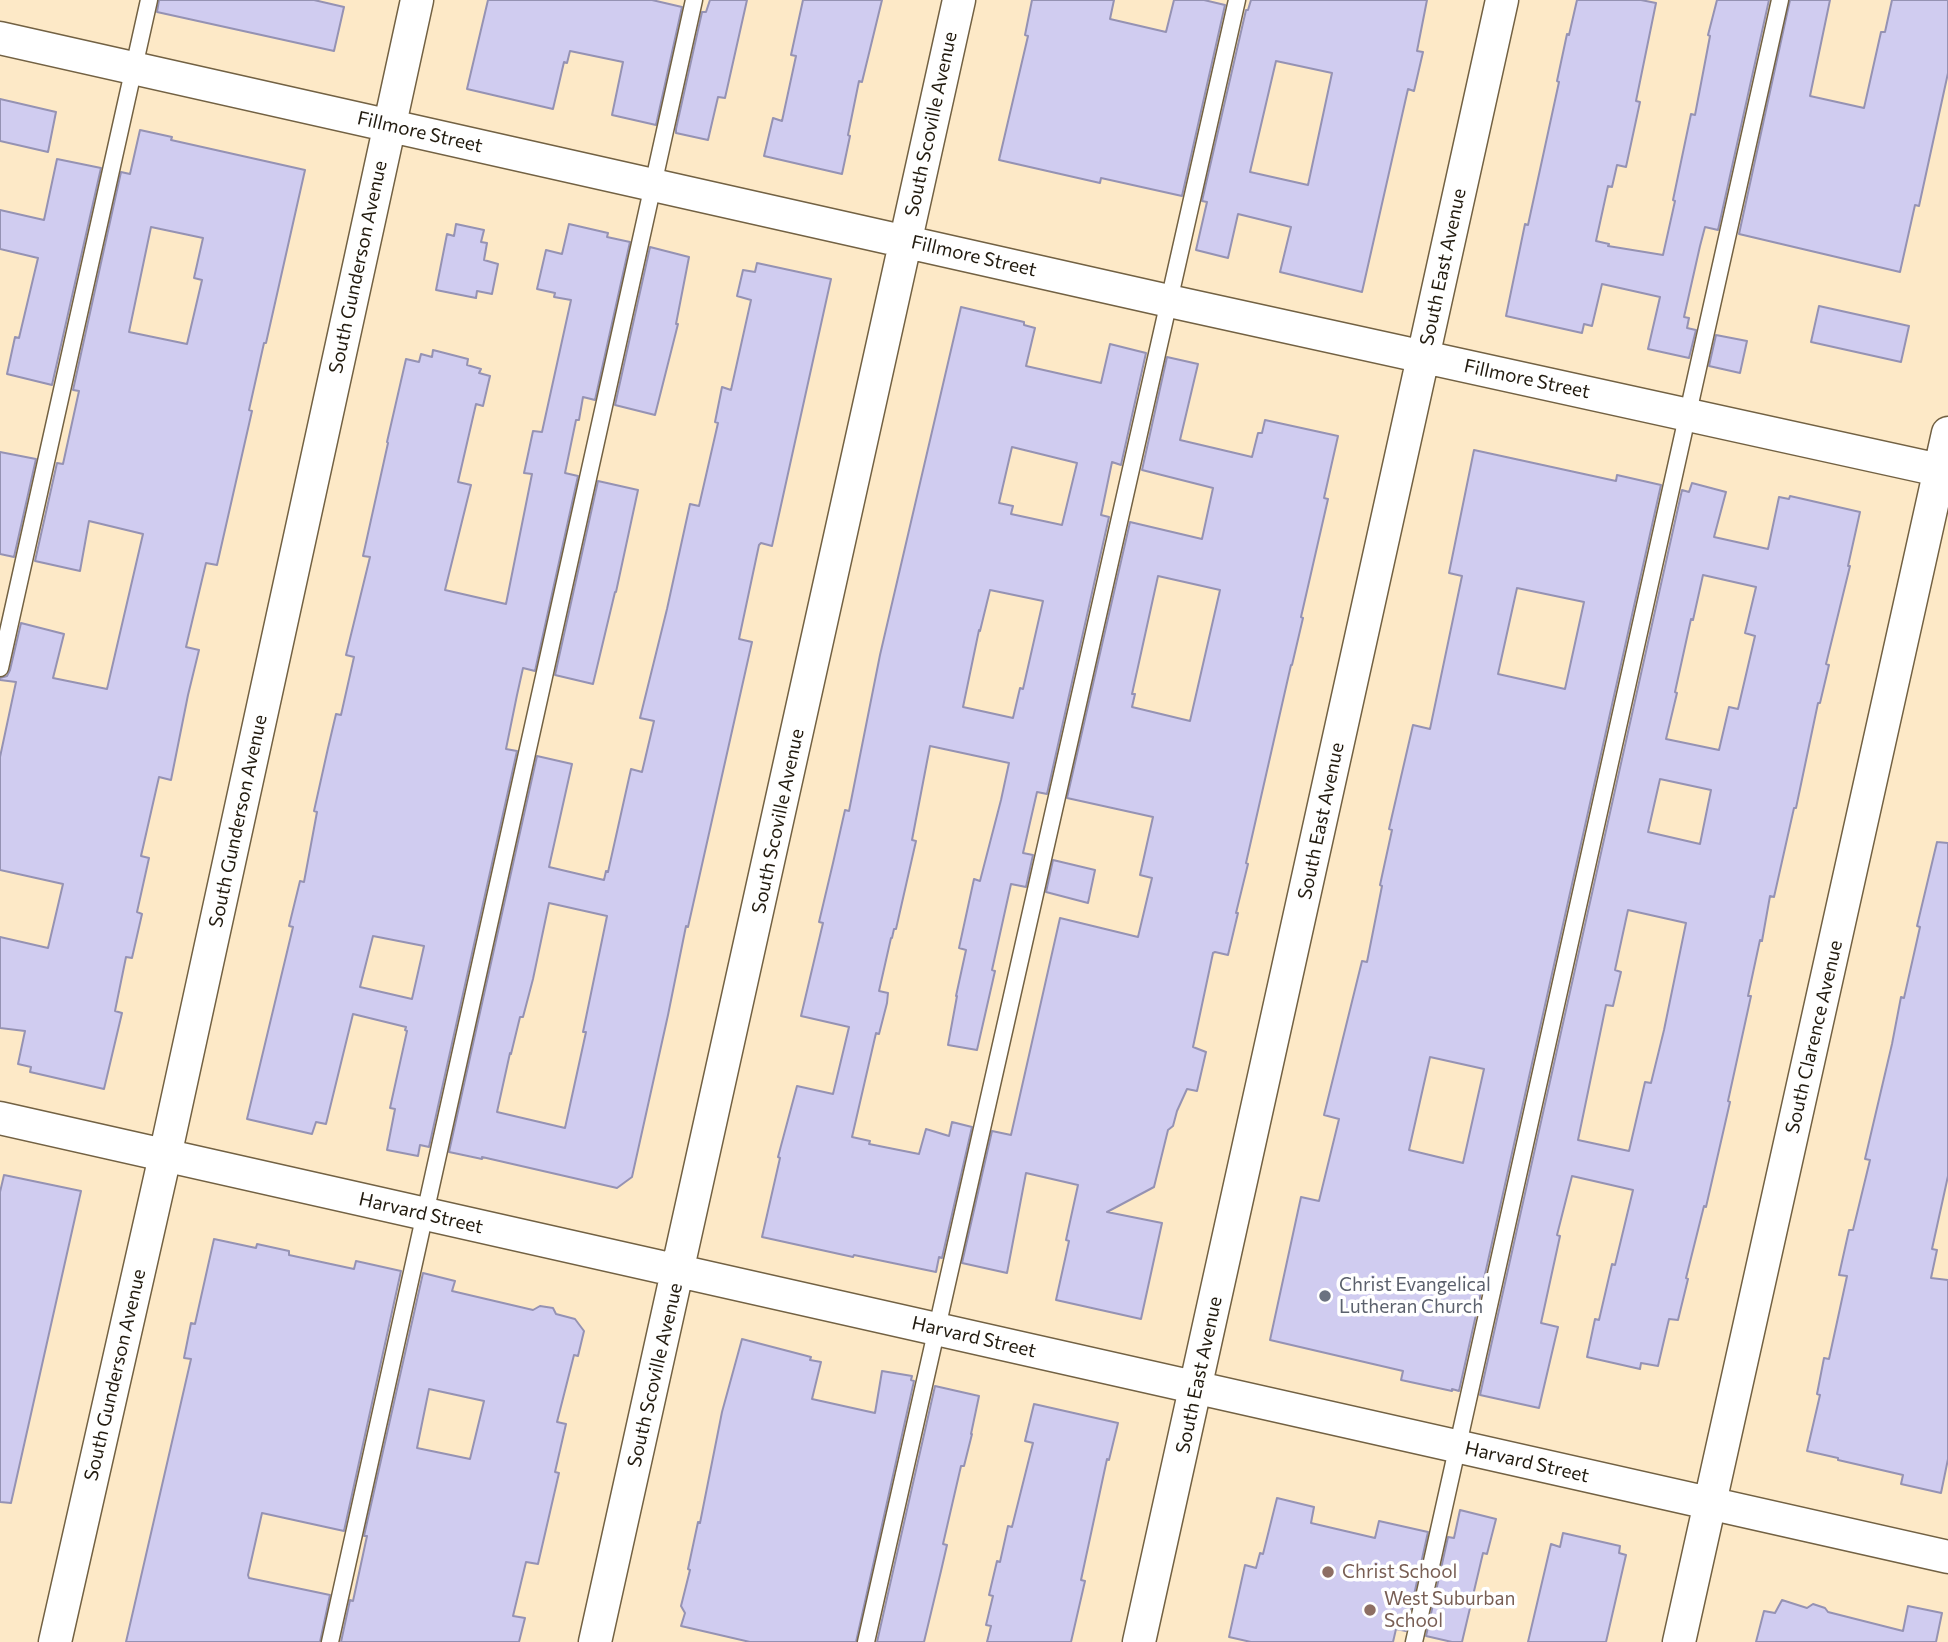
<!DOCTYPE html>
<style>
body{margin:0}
canvas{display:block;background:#fde9c7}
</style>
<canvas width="1948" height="1642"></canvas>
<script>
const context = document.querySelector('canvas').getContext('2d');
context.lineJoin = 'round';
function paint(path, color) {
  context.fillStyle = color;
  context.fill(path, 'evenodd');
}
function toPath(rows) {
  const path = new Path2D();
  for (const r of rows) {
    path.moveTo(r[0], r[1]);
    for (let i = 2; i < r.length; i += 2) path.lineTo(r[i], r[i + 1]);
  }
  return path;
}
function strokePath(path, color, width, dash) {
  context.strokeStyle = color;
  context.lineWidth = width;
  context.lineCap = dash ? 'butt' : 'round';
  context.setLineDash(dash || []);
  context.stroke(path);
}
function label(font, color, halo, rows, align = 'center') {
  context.font = font + ' Commissioner,sans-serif';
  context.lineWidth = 7;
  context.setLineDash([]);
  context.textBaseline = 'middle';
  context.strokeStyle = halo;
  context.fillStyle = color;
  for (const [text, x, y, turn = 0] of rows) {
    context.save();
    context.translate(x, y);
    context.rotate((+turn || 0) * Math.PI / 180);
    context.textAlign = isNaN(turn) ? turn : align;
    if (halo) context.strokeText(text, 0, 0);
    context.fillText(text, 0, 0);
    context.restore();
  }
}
const building = toPath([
 [159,0,314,0,344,7,334,51,157,12,159,0],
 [488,0,652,0,682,7,656,125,612,115,623,62,570,51,567,63,564,62,553,109,467,89,488,0],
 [710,0,747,0,725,98,718,97,708,140,676,133,676,129,702,12,706,12,710,0],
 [803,0,882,0,862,82,859,81,848,135,850,136,842,174,764,156,773,118,782,121,796,56,791,55,803,0],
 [1032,0,1114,0,1110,19,1166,32,1174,0,1204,0,1225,5,1182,196,1101,178,1100,183,999,160,1028,36,1025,35,1032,0],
 [1251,0,1427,0,1417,51,1423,52,1414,91,1408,89,1362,292,1280,272,1291,227,1238,214,1228,258,1196,250,1207,202,1202,201,1246,10,1248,10,1251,0],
 [1276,61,1332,73,1308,185,1250,172,1276,61],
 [1577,0,1641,0,1656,3,1636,101,1640,102,1626,167,1617,165,1612,187,1608,186,1596,241,1609,244,1608,246,1663,255,1675,201,1673,200,1691,114,1695,115,1710,36,1708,35,1717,0,1769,0,1718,230,1705,227,1700,246,1684,317,1689,318,1687,328,1696,330,1689,358,1648,349,1660,297,1602,284,1592,326,1584,324,1582,333,1506,316,1525,224,1528,225,1559,82,1557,81,1567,34,1569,35,1577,0],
 [1790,0,1830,0,1810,96,1864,108,1881,32,1885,32,1892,0,1948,0,1948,73,1919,206,1915,205,1900,272,1739,234,1790,0],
 [0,99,56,112,48,152,0,141,0,99],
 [140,130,172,137,171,140,305,170,266,343,264,343,249,410,252,411,217,565,206,563,186,647,199,650,188,695,171,780,159,777,141,856,149,858,137,912,142,914,132,958,126,957,115,1011,122,1013,104,1089,30,1072,31,1067,18,1064,25,1031,0,1028,0,937,48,948,63,884,0,870,0,757,16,682,0,680,0,678,7,676,10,670,21,623,64,634,53,678,107,689,143,534,89,521,80,571,35,561,57,463,63,464,79,391,73,390,121,172,130,174,140,130],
 [151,227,203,238,194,278,202,280,187,344,129,332,151,227],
 [57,159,101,168,52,385,7,374,15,337,19,338,38,258,0,249,0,210,44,220,57,159],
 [456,224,484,230,481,242,487,243,484,260,498,264,492,294,477,291,476,298,436,290,447,234,454,236,456,224],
 [569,224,608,233,607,237,630,242,595,400,583,397,579,420,576,420,565,473,578,476,535,671,523,668,517,695,506,749,517,751,429,1147,420,1145,418,1156,387,1150,395,1109,390,1108,407,1031,405,1030,406,1027,353,1014,326,1124,316,1122,312,1134,247,1119,293,927,289,926,300,881,304,882,317,812,314,811,328,748,336,714,341,715,354,657,346,655,370,557,363,556,388,443,387,442,406,359,419,362,421,354,432,357,433,350,468,359,467,365,481,369,479,373,490,376,483,406,476,404,458,482,471,485,445,590,506,604,532,474,524,473,533,431,542,432,571,300,554,297,555,293,537,289,546,250,562,254,569,224],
 [373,936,424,946,412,999,360,987,373,936],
 [650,247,689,257,676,324,678,324,655,415,615,405,650,247],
 [757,263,831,279,772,546,761,543,759,545,739,639,752,642,688,927,686,926,668,1015,632,1177,617,1188,482,1157,482,1159,449,1152,537,756,572,764,549,867,604,880,606,871,608,872,631,769,642,772,654,721,640,718,667,609,690,504,699,506,718,423,715,422,722,387,731,390,751,300,737,296,743,270,755,272,757,263],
 [549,903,607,916,583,1032,586,1032,565,1128,497,1112,510,1053,511,1054,520,1017,523,1017,533,979,549,903],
 [1819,306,1909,326,1901,362,1811,342,1819,306],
 [961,307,1024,322,1024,325,1035,328,1026,366,1101,383,1110,344,1146,353,1121,465,1112,462,1101,515,1109,517,1047,794,1037,792,1023,853,1033,855,1026,887,1011,884,992,970,995,971,977,1050,948,1045,957,996,956,996,966,950,959,948,974,879,980,881,1001,800,1009,763,930,746,912,840,916,841,896,929,894,929,892,938,891,938,879,991,888,993,887,1003,879,1034,876,1033,852,1137,870,1141,869,1144,919,1154,926,1129,949,1136,952,1122,972,1127,942,1258,939,1257,936,1272,854,1255,853,1257,762,1237,780,1158,778,1157,797,1086,833,1094,849,1027,801,1016,823,923,819,922,833,863,845,810,849,811,880,655,961,307],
 [1012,447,1077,463,1062,525,1011,514,1013,506,999,503,1012,447],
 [990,590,1043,601,1023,689,1020,688,1013,718,963,707,979,630,980,631,990,590],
 [1716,335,1747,341,1740,373,1709,366,1716,335],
 [1167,357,1198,364,1180,440,1252,457,1258,433,1262,433,1265,420,1338,436,1324,498,1328,499,1301,617,1303,618,1292,665,1291,665,1246,863,1248,864,1236,913,1238,913,1228,955,1215,952,1213,953,1193,1047,1206,1052,1197,1091,1187,1089,1177,1111,1173,1126,1168,1130,1154,1187,1107,1212,1162,1223,1141,1319,1056,1300,1069,1241,1066,1240,1078,1185,1026,1173,1007,1273,962,1263,992,1131,1011,1135,1060,918,1138,937,1152,878,1140,875,1153,817,1067,798,1130,522,1202,539,1213,488,1142,470,1167,357],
 [1158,576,1220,590,1190,721,1132,707,1135,694,1132,694,1158,576],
 [1474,450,1616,481,1617,475,1661,485,1459,1391,1452,1389,1452,1391,1401,1380,1403,1371,1270,1340,1301,1197,1319,1201,1339,1119,1324,1115,1362,961,1367,962,1382,886,1380,885,1392,830,1389,829,1413,725,1430,729,1462,576,1449,573,1474,450],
 [1517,588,1584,602,1565,689,1498,674,1517,588],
 [1430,1057,1484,1069,1463,1163,1409,1150,1430,1057],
 [0,452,36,459,14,557,0,554,0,452],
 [598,481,638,490,616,592,615,592,593,684,555,675,598,481],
 [1692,483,1726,492,1714,537,1768,549,1779,497,1789,499,1790,496,1860,512,1848,566,1850,566,1826,664,1829,665,1820,703,1818,703,1796,808,1794,808,1774,897,1770,896,1762,941,1760,940,1748,996,1751,996,1728,1101,1730,1102,1706,1207,1704,1206,1686,1278,1688,1279,1678,1320,1669,1319,1658,1366,1641,1363,1640,1369,1587,1357,1595,1319,1599,1320,1612,1264,1615,1265,1633,1190,1572,1176,1557,1235,1560,1236,1541,1323,1558,1327,1539,1408,1480,1395,1682,490,1689,492,1692,483],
 [1703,575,1756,587,1745,633,1755,636,1738,709,1729,707,1719,750,1666,739,1677,693,1675,692,1691,619,1693,620,1703,575],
 [1660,779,1711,790,1700,844,1648,832,1660,779],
 [1628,910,1686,923,1664,1030,1651,1083,1645,1082,1629,1151,1578,1140,1606,1005,1613,1006,1621,972,1615,970,1628,910],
 [1937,842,1948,843,1948,1176,1932,1249,1937,1250,1931,1278,1948,1280,1948,1459,1941,1493,1901,1484,1903,1475,1838,1460,1838,1458,1807,1451,1820,1395,1817,1394,1824,1358,1829,1359,1847,1276,1839,1275,1849,1230,1853,1230,1870,1160,1865,1159,1892,1044,1901,997,1904,998,1920,927,1917,926,1937,842],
 [1053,860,1095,870,1088,903,1046,892,1053,860],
 [4,1175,81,1191,11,1503,0,1502,0,1192,4,1175],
 [214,1239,256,1248,257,1244,289,1251,289,1255,354,1269,356,1261,401,1271,344,1531,262,1513,248,1575,249,1578,330,1595,320,1642,126,1642,191,1359,184,1358,191,1323,195,1324,214,1239],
 [423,1273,455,1281,452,1291,533,1310,540,1306,553,1308,556,1314,575,1319,584,1331,578,1356,574,1355,557,1422,566,1424,555,1472,559,1473,538,1564,526,1562,513,1616,525,1618,519,1642,341,1642,350,1600,353,1601,367,1536,364,1536,423,1273],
 [429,1389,484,1401,470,1459,417,1448,429,1389],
 [742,1339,811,1357,810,1360,821,1362,812,1399,875,1413,882,1371,912,1376,911,1380,914,1381,856,1642,750,1642,681,1626,685,1613,681,1606,690,1570,688,1569,698,1522,700,1523,722,1412,742,1339],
 [935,1386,979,1396,971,1434,972,1434,964,1466,961,1466,943,1544,947,1545,941,1571,924,1642,877,1642,935,1386],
 [1034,1404,1118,1423,1109,1460,1107,1459,1081,1580,1085,1581,1071,1642,987,1642,991,1626,986,1625,993,1596,989,1595,997,1561,1000,1562,1008,1526,1012,1527,1033,1443,1025,1441,1034,1404],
 [1277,1498,1314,1507,1311,1523,1375,1538,1379,1521,1428,1532,1406,1631,1396,1629,1393,1642,1251,1642,1229,1637,1245,1565,1256,1568,1260,1553,1263,1554,1277,1498],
 [1460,1510,1496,1519,1487,1554,1483,1553,1462,1642,1452,1642,1426,1636,1448,1537,1454,1538,1460,1510],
 [1563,1533,1620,1546,1619,1553,1626,1555,1606,1642,1528,1642,1551,1544,1560,1547,1563,1533],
 [1782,1600,1807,1608,1813,1604,1825,1608,1828,1612,1903,1631,1908,1606,1942,1613,1936,1642,1756,1642,1764,1611,1775,1613,1782,1600]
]);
paint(building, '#d0ccf0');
strokePath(building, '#9592b3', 2);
const service = toPath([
 [0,668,149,0],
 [330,1642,694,0],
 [866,1642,1237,0],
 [1414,1642,1780,0]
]);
const minor = toPath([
 [0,38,1169,301,1948,472],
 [0,1118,1948,1557],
 [55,1642,165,1156,417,0],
 [595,1642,959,0],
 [1139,1642,1502,0],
 [1679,1642,1948,433]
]);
strokePath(service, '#726143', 19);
strokePath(minor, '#726143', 35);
strokePath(service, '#fff', 16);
strokePath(minor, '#fff', 32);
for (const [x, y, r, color] of [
 [1325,1296,7,"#6b7280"],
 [1328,1572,7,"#8d6e63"],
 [1370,1610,7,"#8d6e63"]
]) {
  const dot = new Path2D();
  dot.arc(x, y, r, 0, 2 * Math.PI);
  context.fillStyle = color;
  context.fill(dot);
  strokePath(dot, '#fff', 2.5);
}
label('19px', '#221b0f', '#fff', [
 ["South Scoville Avenue",931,124,-78],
 ["Fillmore Street",420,132,13],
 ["Fillmore Street",974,256,13],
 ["South Gunderson Avenue",358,267,-78],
 ["South East Avenue",1443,267,-78],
 ["Fillmore Street",1527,379,12],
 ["South Gunderson Avenue",238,821,-78],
 ["South Scoville Avenue",778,821,-78],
 ["South East Avenue",1321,821,-78],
 ["South Clarence Avenue",1814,1037,-77],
 ["Harvard Street",421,1213,13],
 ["Harvard Street",974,1337,13],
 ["South Gunderson Avenue",115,1375,-77],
 ["South Scoville Avenue",655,1375,-77],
 ["South East Avenue",1199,1375,-78],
 ["Harvard Street",1527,1462,13]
]);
label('19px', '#5b616d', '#fff', [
 ["Christ Evangelical",1339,1285],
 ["Lutheran Church",1339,1307]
], 'left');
label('19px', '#785e54', '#fff', [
 ["Christ School",1342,1572],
 ["West Suburban",1384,1599],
 ["School",1384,1621]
], 'left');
</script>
